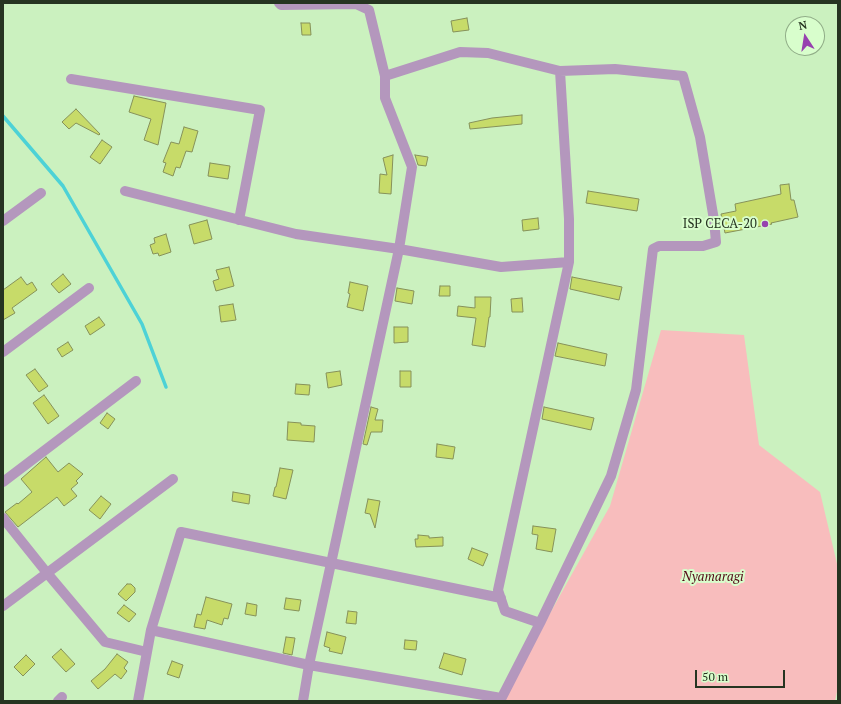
<!DOCTYPE html>
<style>
body{margin:0}
#map{position:relative;width:841px;height:704px;overflow:hidden;background:#cbf1bf;font-family:"PT Serif",serif}
canvas{display:block}
.frame{position:absolute;inset:0;border:4px solid #263421;pointer-events:none}
.north{position:absolute;left:785px;top:16px;width:40px;height:40px;box-sizing:border-box;background:#d8fecc;border:1px solid #91ad88;border-radius:50%;rotate:348deg;font-size:11px;font-weight:700;line-height:16px;text-align:center;color:#263421}
.north::after{content:'';display:block;margin:auto;width:14px;height:18px;background:#9742af;clip-path:polygon(50% 0,100% 100%,50% 72%,0 100%)}
.scale{position:absolute;left:695px;top:670px;width:90px;height:18px;box-sizing:border-box;border:2px solid #263421;border-top:0;padding-left:5px;font-size:12px;line-height:14px;white-space:nowrap;color:#263421;-webkit-text-stroke:3px #d8fecc;paint-order:stroke}
</style>
<div id="map">
<canvas width="841" height="704"></canvas>
<div class="frame"></div>
<div class="north">N</div>
<div class="scale">50 m</div>
</div>
<script>
const context = document.querySelector('canvas').getContext('2d');
context.lineJoin = 'round';
function paint(path, color) {
  context.fillStyle = color;
  context.fill(path, 'evenodd');
}
function toPath(rows) {
  const path = new Path2D();
  for (const r of rows) {
    path.moveTo(r[0], r[1]);
    for (let i = 2; i < r.length; i += 2) path.lineTo(r[i], r[i + 1]);
  }
  return path;
}
function strokePath(path, color, width, dash) {
  context.strokeStyle = color;
  context.lineWidth = width;
  context.lineCap = dash ? 'butt' : 'round';
  context.setLineDash(dash || []);
  context.stroke(path);
}
function label(font, color, halo, rows, align = 'center') {
  context.font = font + ' "PT Serif",serif';
  context.lineWidth = 4;
  context.setLineDash([]);
  context.textBaseline = 'middle';
  context.strokeStyle = halo;
  context.fillStyle = color;
  for (const [text, x, y, turn = 0] of rows) {
    context.save();
    context.translate(x, y);
    context.rotate((+turn || 0) * Math.PI / 180);
    context.textAlign = isNaN(turn) ? turn : align;
    if (halo) context.strokeText(text, 0, 0);
    context.fillText(text, 0, 0);
    context.restore();
  }
}
paint(toPath([
 [661,330,744,335,759,445,820,492,838,568,838,687,835,701,501,701,610,506]
]), '#f8bdbd');
strokePath(toPath([
 [3,116,63,186,142,324,166,387]
]), '#4dd2d6', 3.5);
const building = toPath([
 [467,18,469,30,453,32,451,21,467,18],
 [301,23,310,23,311,35,302,35,301,23],
 [134,96,166,103,158,145,144,140,151,119,129,112,134,96],
 [76,109,100,134,99,135,76,123,69,129,62,122,76,109],
 [522,115,522,124,470,129,469,123,492,118,522,115],
 [184,127,198,131,192,152,186,151,180,168,176,167,173,176,163,172,166,163,163,162,171,142,179,144,184,127],
 [102,140,112,147,100,164,90,157,102,140],
 [393,155,391,194,379,193,380,174,387,175,383,158,393,155],
 [415,155,428,157,426,166,418,165,415,155],
 [210,163,230,166,228,179,208,176,210,163],
 [789,184,791,200,794,200,798,217,771,223,772,224,725,233,721,214,736,211,735,204,781,194,780,185,789,184],
 [588,191,639,199,637,211,586,203,588,191],
 [538,218,539,229,523,231,522,220,538,218],
 [207,220,212,239,194,244,189,225,207,220],
 [166,234,171,252,159,256,158,253,153,254,150,245,155,243,154,238,166,234],
 [229,267,234,286,216,291,213,281,219,279,216,270,229,267],
 [63,274,71,284,59,293,51,284,63,274],
 [21,277,27,285,32,282,37,290,12,308,15,313,3,320,3,290,21,277],
 [572,277,622,287,619,300,570,289,572,277],
 [350,282,368,286,363,311,347,307,350,294,348,293,350,282],
 [440,286,450,286,450,296,439,296,440,286],
 [397,288,414,291,412,304,395,301,397,288],
 [475,297,491,297,490,317,489,317,485,347,472,345,476,318,457,316,458,306,475,308,475,297],
 [522,298,523,312,512,312,511,299,522,298],
 [233,304,236,320,221,322,219,306,233,304],
 [99,317,105,325,90,335,85,326,99,317],
 [394,327,408,327,408,342,394,343,394,327],
 [68,342,73,350,62,357,57,349,68,342],
 [558,343,607,354,605,366,555,356,558,343],
 [35,369,48,386,39,392,26,375,35,369],
 [340,371,342,385,328,388,326,373,340,371],
 [400,371,411,371,411,387,400,387,400,371],
 [296,384,310,385,309,395,295,394,296,384],
 [44,395,59,416,48,424,33,403,44,395],
 [371,407,378,409,375,420,383,420,382,432,371,432,367,445,363,444,371,407],
 [544,407,594,418,591,430,542,419,544,407],
 [107,413,115,419,108,429,100,423,107,413],
 [288,422,301,423,301,425,315,426,314,442,287,440,288,422],
 [437,444,455,447,453,459,436,457,437,444],
 [46,457,58,472,69,463,83,474,76,481,78,483,71,489,77,496,64,506,57,497,18,527,5,512,17,503,18,504,32,492,21,479,46,457],
 [280,468,293,470,286,499,273,496,275,487,276,487,280,468],
 [233,492,250,495,249,504,232,501,233,492],
 [101,496,111,504,100,519,89,510,101,496],
 [368,499,380,501,375,528,370,514,365,513,368,499],
 [533,526,556,529,552,552,536,549,538,535,532,534,533,526],
 [418,535,429,536,429,538,443,537,443,546,416,547,415,539,418,539,418,535],
 [472,548,488,554,483,566,468,559,472,548],
 [127,584,131,584,135,588,135,592,126,601,118,594,127,584],
 [206,597,232,604,228,619,224,618,222,625,207,620,205,629,194,627,197,614,201,615,206,597],
 [286,598,301,600,299,611,284,609,286,598],
 [247,603,257,605,256,616,245,614,247,603],
 [124,605,136,614,129,622,117,613,124,605],
 [348,611,357,612,356,624,346,623,348,611],
 [327,632,346,637,342,654,329,651,330,648,324,646,327,632],
 [286,637,295,638,292,655,283,653,286,637],
 [405,640,417,641,416,650,404,649,405,640],
 [61,649,75,664,66,672,52,657,61,649],
 [444,653,466,659,462,675,439,668,444,653],
 [117,654,128,662,124,668,127,671,121,679,115,674,98,689,91,681,105,669,117,654],
 [26,655,35,664,23,676,14,667,26,655],
 [172,661,183,665,179,678,167,674,172,661]
]);
paint(building, '#c7db69');
strokePath(building, '#86915a', 1);
strokePath(toPath([
 [279,3,281,5,356,4,369,10,385,76,385,98,412,167,399,249,309,665,303,701],
 [385,76,460,52,488,53,560,71,615,69,683,76,700,137,714,220,716,242,703,246,659,246,653,249,636,390,611,476,540,623,500,701],
 [71,79,260,110,239,220],
 [125,191,296,234,399,249,501,267,569,262],
 [3,221,41,193],
 [3,352,89,288],
 [3,482,136,381],
 [3,518,47,573,105,642,147,652],
 [3,606,173,479],
 [540,623,505,611,498,590,569,262,569,219,560,71],
 [151,630,309,665,501,698],
 [58,701,62,697],
 [138,701,151,630,181,532,501,598]
]), '#b497bd', 10);
for (const [x, y, r, color] of [
 [765,224,4,"#9742af"]
]) {
  const dot = new Path2D();
  dot.arc(x, y, r, 0, 2 * Math.PI);
  context.fillStyle = color;
  context.fill(dot);
  strokePath(dot, '#d8fecc', 1.5);
}
label('13px', '#263421', '#d8fecc', [
 ["ISP CECA-20",757,224]
], 'right');
label('italic 13px', '#520815', '#d8fecc', [
 ["Nyamaragi",713,577]
]);
</script>
